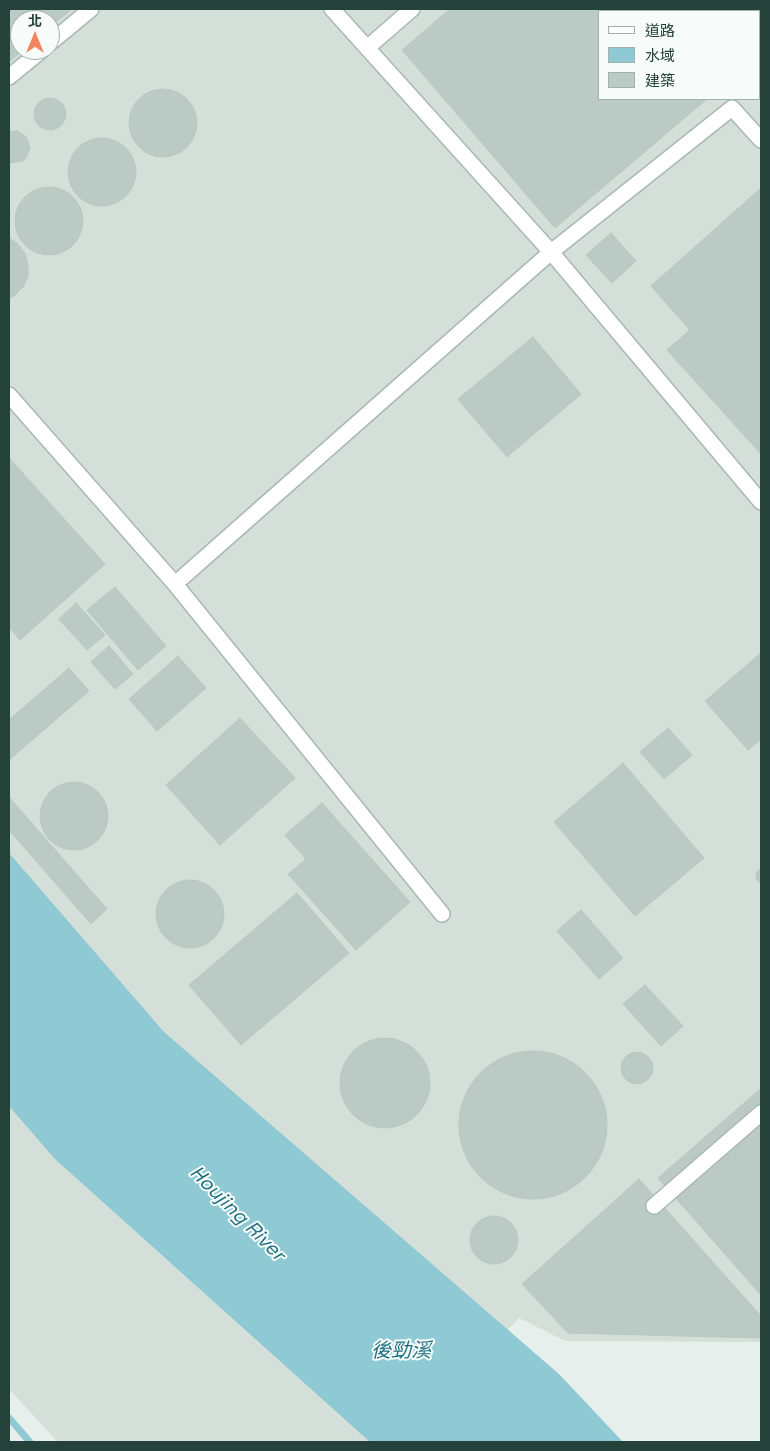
<!DOCTYPE html>
<meta charset="utf-8">
<style>
body{margin:0}
#map{position:relative;width:770px;height:1451px;overflow:hidden;background:#e6efeb;font-family:"Space Grotesk","Noto Sans TC",sans-serif}
canvas{display:block}
.frame{position:absolute;inset:0;border:10px solid #24423a;pointer-events:none}
.legend{position:absolute;left:598px;top:10px;width:162px;height:90px;box-sizing:border-box;background:#f7fbf9;border:1px solid #a3b1ad;margin:0;padding:6px 9px;list-style:none;font-size:15px;color:#24423a}
.legend li{display:flex;align-items:center;gap:10px;height:25px}
.legend b{width:25px;border:1px solid #a3b1ad}
.north{position:absolute;left:10px;top:10px;width:50px;height:50px;box-sizing:border-box;background:#f7fbf9;border:1px solid #a3b1ad;border-radius:50%;rotate:0deg;font-size:14px;font-weight:700;line-height:20px;text-align:center;color:#24423a}
.north::after{content:'';display:block;margin:auto;width:18px;height:22px;background:#f4845f;clip-path:polygon(50% 0,100% 100%,50% 72%,0 100%)}
</style>
<div id="map">
<canvas width="770" height="1451"></canvas>
<div class="frame"></div>
<ul class="legend">
<li><b style="height:6px;background:#fff"></b>道路</li>
<li><b style="height:14px;background:#8ec9d4"></b>水域</li>
<li><b style="height:14px;background:#bbcac4"></b>建築</li>
</ul>
<div class="north">北</div>
</div>
<script>
const context = document.querySelector('canvas').getContext('2d');
context.lineJoin = 'round';
function paint(path, color) {
  context.fillStyle = color;
  context.fill(path, 'evenodd');
}
function toPath(rows) {
  const path = new Path2D();
  for (const r of rows) {
    if (r.length === 3) {
      path.moveTo(r[0] + r[2], r[1]);
      path.arc(r[0], r[1], r[2], 0, 2 * Math.PI);
      continue;
    }
    path.moveTo(r[0], r[1]);
    for (let i = 2; i < r.length; i += 2) path.lineTo(r[i], r[i + 1]);
  }
  return path;
}
function strokePath(path, color, width, dash) {
  context.strokeStyle = color;
  context.lineWidth = width;
  context.lineCap = dash ? 'butt' : 'round';
  context.setLineDash(dash || []);
  context.stroke(path);
}
function label(font, color, halo, rows, align = 'center') {
  context.font = font + ' "Space Grotesk","Noto Sans TC",sans-serif';
  context.lineWidth = 4;
  context.setLineDash([]);
  context.textBaseline = 'middle';
  context.strokeStyle = halo;
  context.fillStyle = color;
  for (const [text, x, y, turn = 0] of rows) {
    context.save();
    context.translate(x, y);
    context.rotate((+turn || 0) * Math.PI / 180);
    context.textAlign = isNaN(turn) ? turn : align;
    if (halo) context.strokeText(text, 0, 0);
    context.fillText(text, 0, 0);
    context.restore();
  }
}
paint(toPath([
 [9,9,761,9,761,1342,565,1341,519,1318,400,1442,58,1442,9,1389],
 [599,11,759,11,759,99,599,99],
 [20,20,50,20,50,50,20,50]
]), '#d4dfda');
paint(toPath([
 [9,853,164,1032,559,1374,623,1442,370,1442,55,1159,9,1106]
]), '#8ec9d4');
strokePath(toPath([
 [9,1418,30,1442]
]), '#8ec9d4', 7);
const building = toPath([
 [9,9,72,9,50,27,50,20,20,20,20,50,23,50,9,62,9,9],
 [450,9,637,9,639,11,599,11,599,99,707,99,555,228,402,50,450,9],
 [719,9,761,9,761,55,759,56,759,11,717,11,719,9],
 [163,123,34],
 [50,114,16],
 [13,131,18,131,27,138,30,148,26,158,22,161,11,163,9,162,9,132,13,131],
 [102,172,34],
 [49,221,34],
 [761,188,761,454,667,350,690,330,651,286,761,188],
 [611,233,636,261,612,283,586,255,611,233],
 [9,238,18,244,25,254,28,265,28,277,23,287,14,296,9,299,9,238],
 [533,337,581,394,507,457,458,399,533,337],
 [9,458,105,564,20,640,9,627,9,458],
 [115,587,166,646,138,670,87,610,115,587],
 [76,603,105,635,87,650,59,619,76,603],
 [109,646,133,674,115,689,91,662,109,646],
 [761,653,761,739,748,750,705,701,761,653],
 [178,656,206,688,157,731,129,699,178,656],
 [69,668,89,691,9,760,9,720,69,668],
 [240,718,295,778,220,845,166,785,240,718],
 [668,728,692,755,664,779,640,752,668,728],
 [623,763,704,858,635,916,554,822,623,763],
 [74,816,34],
 [9,797,107,909,91,924,9,830,9,797],
 [322,803,410,902,356,950,288,874,306,859,285,835,322,803],
 [760,869,761,869,761,884,756,879,756,873,760,869],
 [190,914,34],
 [297,893,349,953,241,1045,189,985,297,893],
 [581,910,623,958,599,979,557,931,581,910],
 [645,985,683,1026,661,1046,623,1004,645,985],
 [385,1083,45],
 [533,1125,74],
 [637,1068,16],
 [759,1090,761,1093,761,1295,658,1178,759,1090],
 [639,1179,761,1316,761,1338,568,1333,522,1284,639,1179],
 [494,1240,24]
]);
paint(building, '#bbcac4');
strokePath(building, '#b8c9c2', 1);
const minor = toPath([
 [332,9,551,252,761,502],
 [50,43,91,9],
 [367,48,412,9],
 [9,77,42,50],
 [9,395,175,584,442,914],
 [175,584,551,252,732,108,761,140],
 [654,1206,761,1113]
]);
strokePath(minor, '#a8b8b2', 18);
strokePath(minor, '#fff', 15);
label('italic 20px', '#1c6f80', '#f7fbf9', [
 ["Houjing River",237,1214,45],
 ["後勁溪",401,1352]
]);
</script>
